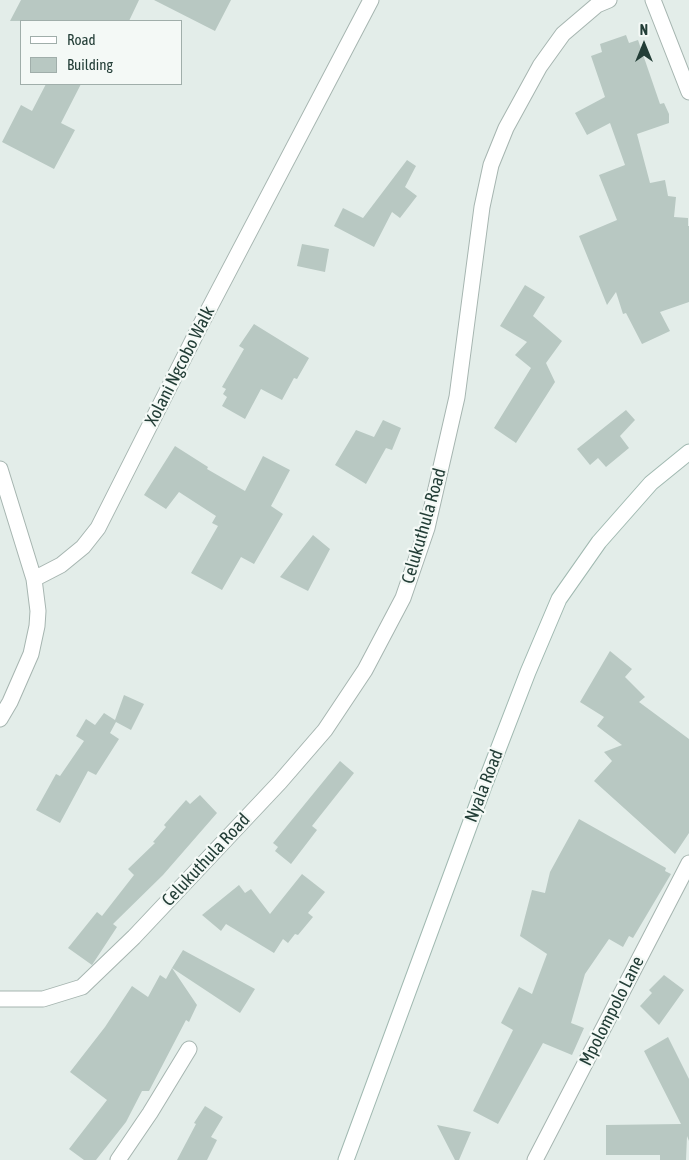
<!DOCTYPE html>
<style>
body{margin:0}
#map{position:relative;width:689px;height:1160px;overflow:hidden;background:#e3ede9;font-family:"Asap Condensed",sans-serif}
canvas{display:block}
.legend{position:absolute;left:20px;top:20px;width:162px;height:65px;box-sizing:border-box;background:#f4f9f6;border:1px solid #a0aeaa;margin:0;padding:6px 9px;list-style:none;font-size:15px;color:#233e37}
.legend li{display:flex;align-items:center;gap:10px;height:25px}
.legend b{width:25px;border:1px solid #a0aeaa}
.north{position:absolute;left:619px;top:20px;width:50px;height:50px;-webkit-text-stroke:4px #f4f9f6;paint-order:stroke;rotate:0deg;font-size:14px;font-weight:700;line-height:20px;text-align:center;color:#233e37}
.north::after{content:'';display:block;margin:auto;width:18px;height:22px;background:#233e37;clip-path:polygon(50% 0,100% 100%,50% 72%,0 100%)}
</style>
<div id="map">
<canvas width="689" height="1160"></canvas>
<ul class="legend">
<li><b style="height:6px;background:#fff"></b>Road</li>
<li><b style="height:14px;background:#b8c8c2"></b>Building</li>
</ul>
<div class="north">N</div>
</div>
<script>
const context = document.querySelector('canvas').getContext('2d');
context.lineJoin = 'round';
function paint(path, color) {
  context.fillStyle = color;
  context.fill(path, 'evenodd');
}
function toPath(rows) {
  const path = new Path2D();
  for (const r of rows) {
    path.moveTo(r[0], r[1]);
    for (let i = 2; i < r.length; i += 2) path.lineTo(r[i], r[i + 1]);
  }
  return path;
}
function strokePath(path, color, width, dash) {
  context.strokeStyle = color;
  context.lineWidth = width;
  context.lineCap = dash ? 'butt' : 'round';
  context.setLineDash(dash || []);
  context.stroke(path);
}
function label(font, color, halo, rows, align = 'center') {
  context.font = font + ' "Asap Condensed",sans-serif';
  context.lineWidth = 4.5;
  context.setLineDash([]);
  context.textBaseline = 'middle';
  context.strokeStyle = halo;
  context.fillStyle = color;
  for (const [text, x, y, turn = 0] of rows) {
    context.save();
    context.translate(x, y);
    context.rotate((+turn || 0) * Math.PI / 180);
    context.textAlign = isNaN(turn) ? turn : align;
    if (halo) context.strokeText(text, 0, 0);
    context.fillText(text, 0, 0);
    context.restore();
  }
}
paint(toPath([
 [21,0,139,0,129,21,10,21],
 [154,0,231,0,215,31],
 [626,35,629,43,638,40,660,104,664,103,669,114,669,123,637,134,650,183,665,180,668,196,676,197,674,217,688,218,688,226,689,226,689,302,660,312,670,331,642,344,626,313,623,314,616,292,607,305,579,236,617,220,599,175,625,165,610,123,587,135,575,113,605,97,591,56,602,52,600,44],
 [46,84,81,84,61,123,75,130,54,169,2,142,21,105,32,111],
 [407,160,416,166,405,187,417,196,400,218,392,212,374,247,334,226,343,208,363,218],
 [302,244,329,249,325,272,297,266],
 [525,285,545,297,533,316,562,341,546,363,555,382,516,443,494,428,531,368,515,355,527,342,500,326],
 [254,324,309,358,297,379,294,378,282,400,261,389,245,419,222,406,227,397,223,394,226,389,222,387,244,349,239,346],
 [626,410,635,420,620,436,629,448,606,467,598,458,590,465,577,449],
 [383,420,401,428,392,450,386,448,366,484,335,465,356,430,374,437],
 [175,446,208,467,207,469,245,491,263,456,290,470,271,506,283,514,254,564,241,557,222,590,191,573,218,526,212,523,216,516,179,492,166,509,144,495],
 [313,535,330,549,308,591,280,577],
 [610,651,632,669,625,677,645,697,639,702,689,739,689,833,675,854,594,781,612,761,604,752,622,745,597,726,604,717,580,702],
 [124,695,144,704,131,730,116,722,110,733,119,739,96,775,88,771,60,823,36,810,56,774,60,776,84,741,76,736,86,719,95,725,104,713,115,720],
 [340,761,354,773,312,826,317,830,291,864,275,851,278,847,273,843],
 [200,795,217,813,163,875,113,924,117,927,92,965,68,948,97,912,102,916,134,875,128,869,155,843,153,842,166,827,164,825,186,800,190,804],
 [579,819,666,868,665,871,671,874,633,938,629,936,623,947,609,939,585,974,571,1023,584,1028,572,1055,543,1043,498,1124,473,1111,513,1030,501,1023,519,987,532,994,547,954,520,936,532,890,545,893,550,872],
 [302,874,325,892,308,913,313,917,298,935,295,934,288,943,283,939,274,953,226,924,221,931,202,915,239,885,245,893,251,889,270,914],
 [183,950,255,989,240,1013,172,968],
 [172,968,197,1005,189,1022,186,1020,149,1091,142,1091,126,1122,96,1160,84,1160,69,1149,107,1100,70,1072,105,1027,132,986,148,997,160,975,166,979],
 [664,975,684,990,659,1025,640,1006,652,993,649,990],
 [668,1037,689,1079,689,1141,687,1136,686,1160,660,1160,660,1155,606,1155,606,1125,681,1124,644,1051],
 [205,1106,223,1117,211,1137,217,1140,207,1160,177,1160,196,1124,194,1123],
 [437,1125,471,1132,459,1160,455,1160]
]), '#b8c8c2');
const street = toPath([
 [653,0,689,92],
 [0,469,34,579,38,611,37,626,31,654,10,702,0,719],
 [34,579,61,565,83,547,98,528,201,324,371,0],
 [0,999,43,999,82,987,134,937,280,782,325,730,365,670,403,598,427,528,457,397,482,207,491,165,506,128,540,66,563,34,597,5,609,0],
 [118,1160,150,1113,189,1049],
 [535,1160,689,863]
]);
const secondary = toPath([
 [346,1160,484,786,528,672,559,599,599,542,651,483,689,452]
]);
strokePath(street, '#a6b5b0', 17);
strokePath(secondary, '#a1b9b1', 17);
strokePath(street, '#fff', 15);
strokePath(secondary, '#fff', 15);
label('18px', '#233e37', '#f4f9f6', [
 ["Xolani Ngcobo Walk",180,366,-63],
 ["Celukuthula Road",424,526,-74],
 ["Nyala Road",484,786,-69],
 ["Celukuthula Road",206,860,-47],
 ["Mpolompolo Lane",612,1011,-63]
]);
</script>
